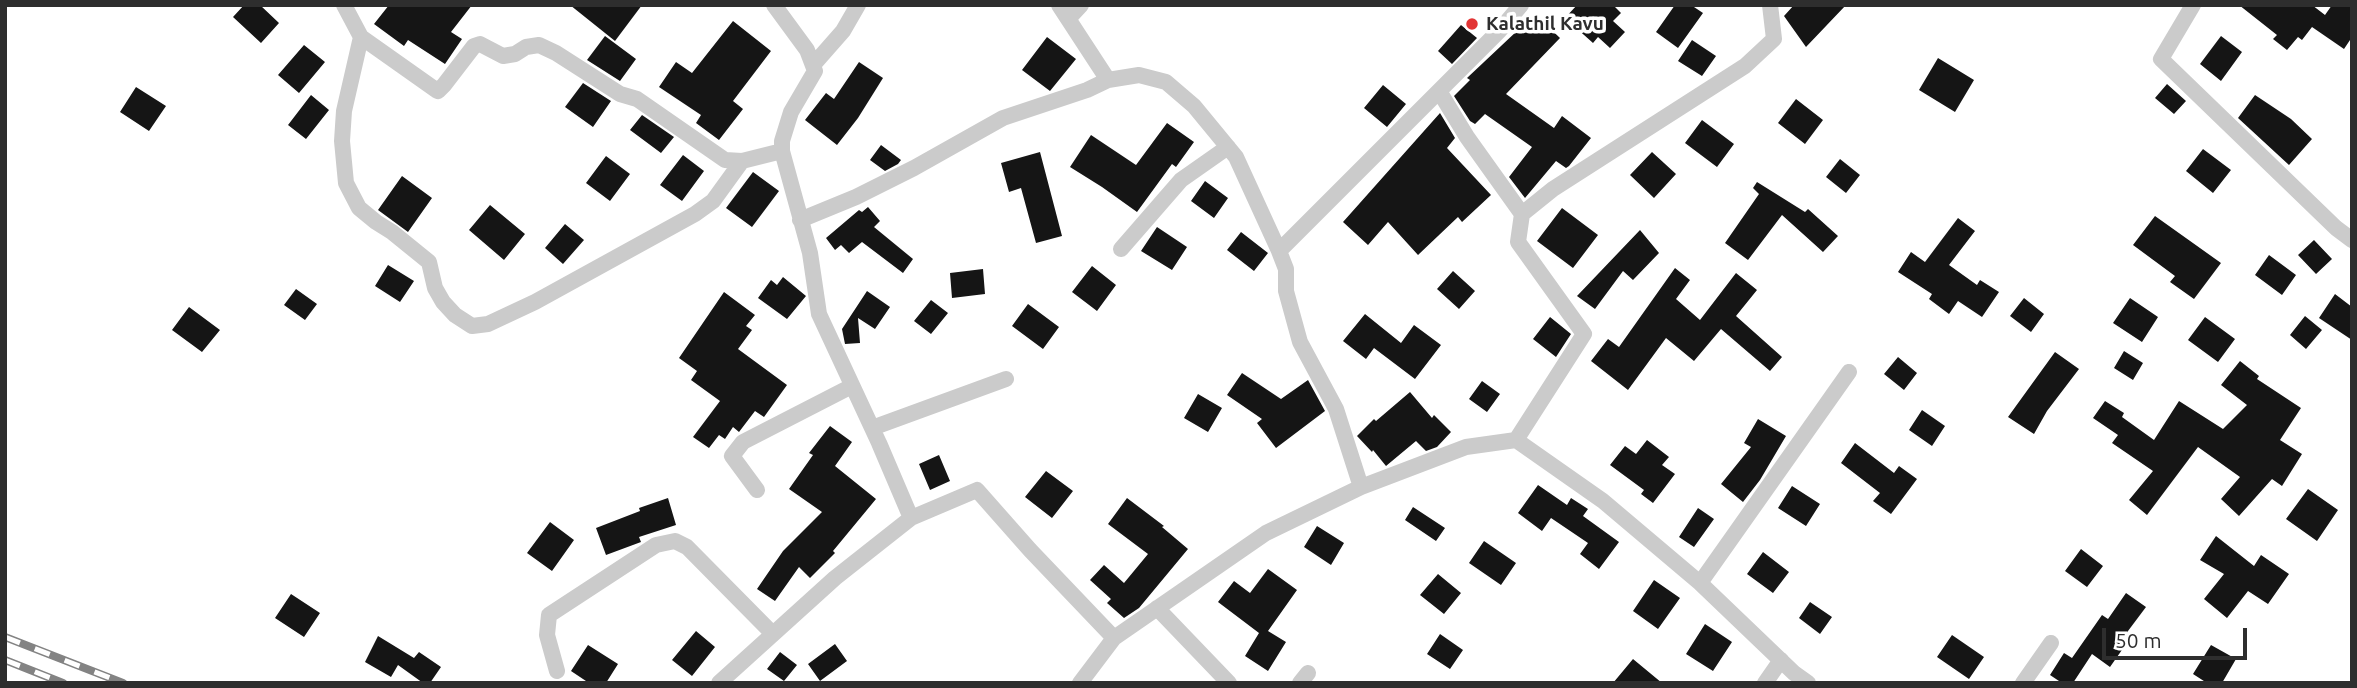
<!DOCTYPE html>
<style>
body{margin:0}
#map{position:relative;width:2357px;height:688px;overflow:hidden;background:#fff;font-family:Ubuntu,sans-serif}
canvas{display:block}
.frame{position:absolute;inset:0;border:7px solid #2e2e2e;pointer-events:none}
.scale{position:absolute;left:2102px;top:628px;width:145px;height:32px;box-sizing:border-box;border:4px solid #2e2e2e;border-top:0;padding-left:9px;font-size:21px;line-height:24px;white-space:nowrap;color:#2e2e2e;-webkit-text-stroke:5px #fff;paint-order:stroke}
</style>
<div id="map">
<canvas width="2357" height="688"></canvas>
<div class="frame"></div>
<div class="scale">50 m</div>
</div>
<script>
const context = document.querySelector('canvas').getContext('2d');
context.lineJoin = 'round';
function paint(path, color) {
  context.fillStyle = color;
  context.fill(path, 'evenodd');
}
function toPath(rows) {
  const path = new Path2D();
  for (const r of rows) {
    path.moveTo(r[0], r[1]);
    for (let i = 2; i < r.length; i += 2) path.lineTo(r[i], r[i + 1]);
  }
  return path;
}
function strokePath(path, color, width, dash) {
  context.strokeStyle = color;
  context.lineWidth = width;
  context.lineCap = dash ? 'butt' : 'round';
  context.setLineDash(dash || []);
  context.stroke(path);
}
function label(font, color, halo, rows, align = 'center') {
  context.font = font + ' Ubuntu,sans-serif';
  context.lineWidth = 7;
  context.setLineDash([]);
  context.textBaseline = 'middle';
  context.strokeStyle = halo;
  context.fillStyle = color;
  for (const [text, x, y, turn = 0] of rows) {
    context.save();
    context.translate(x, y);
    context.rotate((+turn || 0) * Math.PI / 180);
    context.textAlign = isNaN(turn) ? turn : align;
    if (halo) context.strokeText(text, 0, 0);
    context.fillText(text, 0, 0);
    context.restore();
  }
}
paint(toPath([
 [244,5,260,5,279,23,261,43,233,17],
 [389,5,472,5,451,32,462,39,445,64,408,40,404,46,374,24],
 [570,5,642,5,615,41],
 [1577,5,1613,5,1621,13,1613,21,1625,32,1610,48,1598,37,1593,43,1565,18],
 [1675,5,1691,5,1703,13,1678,48,1656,32],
 [1794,5,1846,5,1806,47,1784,16],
 [2239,5,2312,5,2325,15,2332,5,2352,5,2352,37,2344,49,2312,27,2302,40,2298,37,2287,50,2273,39,2277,35],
 [1535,14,1560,38,1506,94,1554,128,1562,116,1591,138,1569,166,1566,168,1556,161,1525,198,1509,177,1532,147,1485,114,1475,124,1470,121,1454,96,1470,80,1467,78],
 [733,21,771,51,733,101,743,109,719,140,696,123,701,115,659,87,676,62,692,73],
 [1461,25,1477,38,1452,64,1438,51],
 [605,36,636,59,620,81,587,60],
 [2221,36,2242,52,2221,81,2200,64],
 [1047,37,1076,59,1050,91,1022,70],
 [1692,40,1716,56,1702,76,1678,61],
 [304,45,325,62,299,93,278,75],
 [1938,58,1974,80,1955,112,1919,90],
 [859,62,883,78,858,118,837,145,805,120,826,93,834,99],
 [583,83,611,101,593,127,565,107],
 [2167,84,2186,101,2174,114,2155,98],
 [1383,85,1406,104,1387,127,1364,108],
 [136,87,166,106,149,131,120,112],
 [311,95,329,110,306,139,288,125],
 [2255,95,2291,119,2312,139,2289,165,2238,118],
 [1796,99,1823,120,1805,144,1778,123],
 [1440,113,1455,138,1447,148,1491,195,1462,222,1458,217,1418,255,1388,222,1368,245,1343,222],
 [642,115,674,137,661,153,630,130],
 [1702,120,1734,144,1717,167,1685,143],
 [1167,123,1194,142,1176,167,1172,164,1137,212,1102,187,1070,167,1091,135,1136,165],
 [881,145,901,160,898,164,885,171,870,160],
 [2203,149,2231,170,2213,193,2186,171],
 [1040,152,1062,236,1036,243,1021,188,1009,192,1001,163],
 [1652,152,1676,174,1654,198,1630,175],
 [683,155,704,171,682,201,660,185],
 [606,156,630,174,610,201,586,183],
 [1840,159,1860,175,1846,193,1826,177],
 [753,172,779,191,752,227,726,208],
 [402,176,432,198,408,232,378,210],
 [1205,181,1228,198,1214,218,1191,201],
 [1757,182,1805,212,1808,209,1838,236,1823,252,1782,215,1748,260,1725,243,1759,194,1753,188],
 [490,205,525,234,504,260,469,230],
 [868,207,880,221,874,227,913,259,903,273,862,242,849,253,841,245,835,250,826,238,859,210,862,212],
 [1562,208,1598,235,1573,268,1537,241],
 [2155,216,2221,263,2194,299,2170,282,2175,276,2133,245],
 [1958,218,1975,231,1949,265,1977,285,1980,280,1999,292,1982,317,1958,301,1949,314,1929,299,1932,294,1898,272,1911,252,1925,262],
 [565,224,584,240,563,264,545,248],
 [1157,227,1187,247,1172,270,1141,251],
 [1640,230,1659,253,1633,280,1623,271,1595,309,1577,296],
 [1241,232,1268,253,1254,271,1227,250],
 [2314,240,2332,259,2316,274,2298,255],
 [2269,255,2296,275,2282,295,2255,275],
 [388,265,414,281,400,302,375,286],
 [1092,266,1116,285,1097,311,1072,292],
 [1675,268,1690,280,1676,299,1700,320,1736,273,1757,290,1736,316,1782,357,1770,371,1721,329,1694,361,1666,338,1628,390,1591,361,1608,339,1619,347],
 [983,269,985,294,952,298,950,273],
 [1453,271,1475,291,1459,309,1437,289],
 [783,277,806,296,787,319,758,298,771,280,777,285],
 [296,289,317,304,305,320,284,305],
 [867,291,890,307,875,329,858,318,860,343,845,344,842,329],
 [724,292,755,315,746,326,752,330,738,349,787,385,764,417,755,411,739,432,733,427,725,439,719,435,709,448,693,437,720,401,691,380,697,371,679,358],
 [2335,294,2352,307,2352,340,2319,318],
 [2024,298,2044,314,2031,332,2010,316],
 [2130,298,2158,317,2142,342,2113,323],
 [931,300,948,313,931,334,914,321],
 [1028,304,1059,327,1043,349,1012,326],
 [189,307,220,330,202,352,172,330],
 [1365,314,1401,343,1414,325,1441,345,1415,379,1374,348,1366,359,1343,341],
 [2305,316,2322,330,2306,349,2290,335],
 [1550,317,1571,334,1556,357,1533,339],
 [2205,317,2235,339,2218,362,2188,340],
 [2124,351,2143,363,2133,380,2114,368],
 [2055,352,2079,369,2047,411,2034,434,2008,417],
 [1898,357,1917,373,1904,390,1884,374],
 [2240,361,2259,376,2257,379,2301,408,2280,440,2302,454,2282,486,2272,479,2239,516,2221,499,2240,477,2198,447,2147,515,2129,500,2153,471,2112,443,2118,435,2093,418,2105,401,2124,413,2122,417,2154,440,2179,401,2223,429,2247,405,2221,385],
 [1242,373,1281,399,1308,380,1325,411,1276,448,1257,423,1262,419,1227,395],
 [1482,381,1500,394,1487,412,1469,399],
 [1410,392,1432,418,1434,415,1451,432,1437,447,1426,451,1416,441,1386,466,1373,450,1372,452,1357,436,1374,419,1376,421],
 [1198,394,1222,408,1208,432,1184,418],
 [1922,410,1945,426,1932,446,1909,430],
 [1758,419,1786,436,1760,480,1743,502,1721,484,1751,447,1744,443],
 [830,426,852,442,835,466,876,499,833,551,835,553,810,578,799,567,775,601,757,589,783,551,822,512,789,489,813,455,809,453],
 [1647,440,1669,457,1662,465,1675,474,1653,503,1641,494,1644,490,1610,465,1625,446,1636,454],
 [1855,443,1894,473,1899,466,1917,479,1891,514,1873,501,1880,493,1841,463],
 [939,455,950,481,930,490,919,464],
 [1046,471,1073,491,1052,518,1025,497],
 [1538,485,1567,505,1571,498,1588,509,1583,516,1619,542,1599,569,1580,554,1588,543,1551,518,1542,531,1518,513],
 [1792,486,1820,504,1806,526,1778,508],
 [2308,489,2338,510,2317,541,2286,519],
 [668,498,676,525,639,537,641,542,606,555,596,528,640,511,639,508],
 [1127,498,1164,526,1162,527,1188,549,1139,608,1124,618,1107,603,1111,599,1090,580,1104,565,1124,583,1148,554,1108,524],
 [1413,507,1445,528,1436,541,1405,520],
 [1698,508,1714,519,1694,547,1679,537],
 [550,522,574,540,552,571,527,553],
 [1317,526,1344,543,1331,565,1304,547],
 [2216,536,2254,566,2261,555,2289,574,2268,604,2248,591,2227,618,2204,599,2224,574,2200,560],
 [1484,541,1516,563,1501,585,1469,563],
 [2081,549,2103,566,2087,587,2065,571],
 [1763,552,1789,572,1773,593,1747,574],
 [1268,569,1297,590,1268,631,1286,642,1268,671,1245,656,1259,633,1218,602,1234,581,1250,593],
 [1438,574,1461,593,1444,614,1420,595],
 [1654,580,1680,598,1658,629,1633,611],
 [2126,593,2146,607,2119,643,2124,647,2110,667,2092,654,2073,683,2062,683,2050,675,2064,653,2072,658,2102,615,2108,619],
 [291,594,320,613,304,637,275,618],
 [1810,602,1832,617,1820,634,1799,618],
 [1705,624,1732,642,1713,671,1686,654],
 [696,631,715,647,692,676,672,660],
 [1440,634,1463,650,1450,669,1427,654],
 [1952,635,1984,657,1969,679,1937,657],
 [378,636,414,658,419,652,441,667,430,683,423,683,398,665,391,677,365,662],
 [835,644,847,661,820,681,808,664],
 [588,645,618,664,606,683,589,683,571,671],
 [2211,645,2236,659,2222,683,2207,683,2193,674],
 [780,652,797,665,784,681,767,669],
 [1633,659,1662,683,1613,683]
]), '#151515');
strokePath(toPath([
 [344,5,361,37,436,90,438,91,444,85,474,46,480,44,503,56,515,54,526,47,539,45,556,53,620,94,637,99,725,160,742,161,782,151],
 [1059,5,1108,80],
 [2193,5,2161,59,2336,228,2352,240],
 [1068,19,1081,5],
 [361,37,344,111,342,141,346,183,359,208,376,222,392,232,429,262,435,288,443,302,455,315,472,326,488,324,535,302,695,214,713,201,742,161],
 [814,64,843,31,858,5],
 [1439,91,1467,137,1522,214],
 [800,220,856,197,914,168,1003,118,1087,90,1108,80,1139,75,1166,82,1194,106,1236,157,1279,251,1286,269,1286,291,1300,342,1336,409,1361,487],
 [1121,249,1181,180,1228,147],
 [1279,251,1499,31,1521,5],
 [872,428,1006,379],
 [1516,440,1584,334,1518,242,1522,214,1553,189,1745,66,1774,39,1770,5],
 [757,490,732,456,743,442,852,386],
 [911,518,977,490,1030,550,1114,638],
 [1700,583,1849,372],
 [1157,608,1229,683],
 [557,671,547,635,549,615,656,545,675,541,687,547,773,634],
 [719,683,835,578,911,518,879,443,819,314,810,253,782,151,782,141,791,112,815,71,807,50,774,5],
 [1080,683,1114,638,1266,533,1361,487,1466,447,1516,440,1603,501,1700,583,1794,673,1808,683],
 [1300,683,1308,673],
 [1765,683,1781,660],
 [2023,683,2051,643]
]), '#cbcbcb', 16);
const rail = toPath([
 [5,637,123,683],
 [5,660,63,683]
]);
strokePath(rail, '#838383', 8);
strokePath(rail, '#fff', 5, [16]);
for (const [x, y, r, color] of [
 [1472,24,7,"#e23434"]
]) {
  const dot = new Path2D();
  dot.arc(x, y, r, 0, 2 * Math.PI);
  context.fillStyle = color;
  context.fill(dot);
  strokePath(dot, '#fff', 2.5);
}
label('bold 19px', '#2e2e2e', '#fff', [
 ["Kalathil Kavu",1486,24]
], 'left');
</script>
